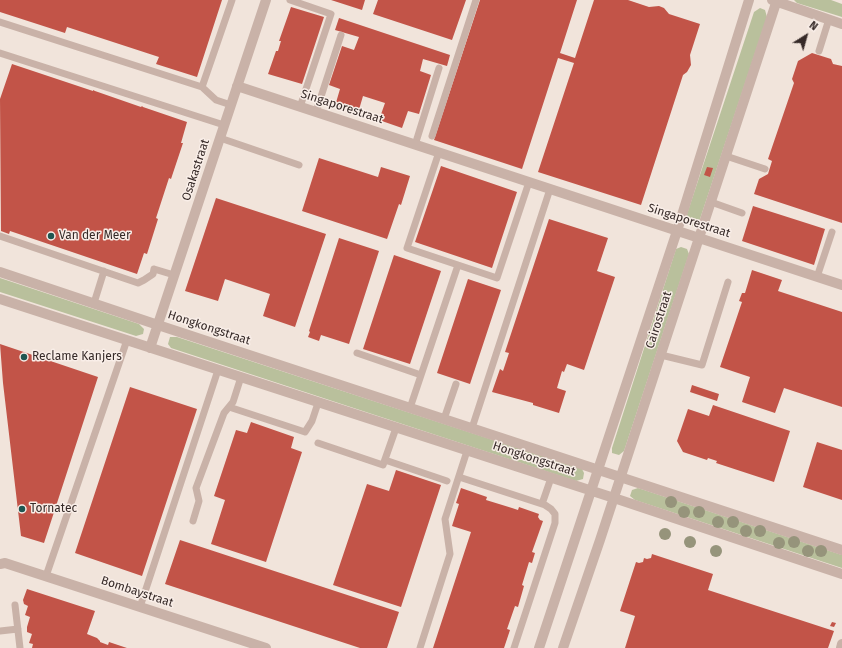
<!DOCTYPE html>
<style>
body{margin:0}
#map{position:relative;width:842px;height:648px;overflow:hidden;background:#f1e4db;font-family:"Fira Sans",sans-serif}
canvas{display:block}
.north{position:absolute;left:786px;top:16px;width:40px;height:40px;-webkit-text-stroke:3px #f9eee8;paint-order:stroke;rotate:37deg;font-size:11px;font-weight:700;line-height:16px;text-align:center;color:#362a28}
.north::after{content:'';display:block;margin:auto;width:14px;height:18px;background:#362a28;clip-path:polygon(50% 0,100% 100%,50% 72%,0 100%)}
</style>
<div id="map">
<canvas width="842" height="648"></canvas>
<div class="north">N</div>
</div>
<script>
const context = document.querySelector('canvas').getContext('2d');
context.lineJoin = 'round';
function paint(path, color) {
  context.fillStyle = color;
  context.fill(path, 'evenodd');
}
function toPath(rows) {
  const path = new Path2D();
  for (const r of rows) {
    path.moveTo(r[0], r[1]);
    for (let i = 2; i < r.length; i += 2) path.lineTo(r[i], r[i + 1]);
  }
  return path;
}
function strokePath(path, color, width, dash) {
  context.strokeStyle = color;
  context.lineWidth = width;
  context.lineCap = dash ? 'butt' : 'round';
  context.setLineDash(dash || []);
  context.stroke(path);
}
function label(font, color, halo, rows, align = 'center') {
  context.font = font + ' "Fira Sans",sans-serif';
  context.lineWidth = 3;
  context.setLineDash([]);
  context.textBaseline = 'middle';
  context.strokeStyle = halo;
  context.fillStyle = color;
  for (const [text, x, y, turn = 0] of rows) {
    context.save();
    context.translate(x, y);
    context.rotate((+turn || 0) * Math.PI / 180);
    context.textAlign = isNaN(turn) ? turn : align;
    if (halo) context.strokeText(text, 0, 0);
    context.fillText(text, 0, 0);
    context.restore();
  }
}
paint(toPath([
 [794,0,831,0,842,4,842,17,797,3],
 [760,8,765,10,767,17,699,222,693,226,687,222,686,217,754,12],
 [681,247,687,249,689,254,624,451,619,455,612,453,612,448,676,249],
 [0,278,139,324,144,329,143,334,136,336,0,292],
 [170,337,177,337,582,469,584,473,583,479,576,481,171,348,168,344],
 [638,488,842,555,842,568,635,500,630,496,632,490]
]), '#b9c09c');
paint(toPath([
 [0,0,222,0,197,77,156,64,159,57,67,27,65,33,0,12],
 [331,0,365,0,362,10],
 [378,0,466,0,452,40,373,14],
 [480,0,577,0,560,53,575,58,594,0,628,0,649,7,659,6,664,8,669,14,700,24,690,55,691,65,687,72,683,75,641,205,538,172,574,63,558,58,522,169,434,140],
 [291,7,324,17,302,84,268,74,276,51,278,51,281,41,279,41],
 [339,18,450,55,447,66,423,59,420,71,431,75,419,114,408,111,402,128,379,120,385,103,363,96,358,113,335,106,340,89,329,85,342,46,354,50,359,37,335,30],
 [812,53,831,59,833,64,842,66,842,223,754,194,759,179,768,174,772,161,768,159,794,83,792,79,798,61],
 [12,64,93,91,93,90,95,91,141,107,142,106,143,107,187,122,181,143,183,143,171,179,169,178,156,218,158,219,147,254,144,253,137,274,10,231,9,234,1,231,0,99],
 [319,158,378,177,381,167,410,176,401,205,399,204,387,239,302,211],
 [441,166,517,192,492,268,415,242],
 [707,167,713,168,710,177,704,175],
 [216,198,326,234,295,327,263,316,270,294,225,279,218,301,185,291],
 [753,206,825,229,814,265,742,241],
 [549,219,608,238,597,271,615,277,584,370,567,364,564,372,562,371,557,388,566,391,559,413,533,405,533,403,492,392,500,369,503,371,509,353,505,352],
 [339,238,379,251,349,344,321,335,319,341,308,337,310,332,309,331],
 [394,255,441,271,410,364,363,349],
 [752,270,782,280,778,291,842,312,842,407,784,388,775,413,742,402,750,377,720,367,742,302,739,301,742,293,745,293],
 [468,279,501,290,470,384,437,373],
 [0,344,98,377,44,543,21,536,3,383],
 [692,385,719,394,717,401,690,392],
 [130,387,197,409,142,576,75,553],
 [713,405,790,431,774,482,716,463,717,461,708,458,707,460,683,452,677,441,688,409,709,416],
 [251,422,294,437,291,448,302,452,266,562,211,544,225,500,214,496,236,430,247,433],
 [817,442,842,450,842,500,803,487],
 [396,470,441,485,401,607,333,585,367,484,389,491],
 [461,488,487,497,486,500,512,508,518,510,519,507,539,514,538,517,540,520,543,521,532,552,535,553,532,563,529,562,522,585,524,586,518,607,515,606,507,629,510,630,504,648,433,648,471,532,452,526,459,504,456,503],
 [180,540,399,612,387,648,360,648,165,584],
 [652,554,713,574,708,590,834,631,828,648,625,648,635,616,620,611,636,562,639,563,643,562,644,558,647,559,651,558],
 [27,589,95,611,87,634,97,638,100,641,100,642,108,645,109,642,127,648,32,648,33,644,29,643,32,634,27,632,27,627,30,617,25,615,28,606,24,604,23,600],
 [832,622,836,623,834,627,830,626]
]), '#c25448');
strokePath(toPath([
 [290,0,331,14,300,107],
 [0,22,202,87,232,0],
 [819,51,829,19],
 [0,53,224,125],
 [202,87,216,100,231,105],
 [316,112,341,35],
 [432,136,476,0],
 [220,138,299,165],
 [415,145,439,68],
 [439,152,407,248,497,278,529,182],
 [726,156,765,169],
 [711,202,742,213],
 [0,236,138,283,144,280,153,274,154,269,174,275],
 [817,277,832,232],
 [94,303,104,271],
 [357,353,421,375],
 [661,355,702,365,728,282],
 [229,407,305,432,312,421,318,403],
 [410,408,458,265],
 [444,419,456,384],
 [472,428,550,189],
 [318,443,383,465,396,428],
 [385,460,447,481],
 [459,477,545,505,551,509,555,514,555,523,514,648],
 [542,504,551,478],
 [193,521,199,501,196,488,224,413,233,402,241,377],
 [46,576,127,340],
 [15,605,20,648],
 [140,607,218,370],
 [0,631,18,629],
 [420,648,450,554,445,519,467,451]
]), '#c9b2a8', 7);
strokePath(toPath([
 [772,0,842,24],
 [237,86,842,285],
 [0,272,158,325,842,550],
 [0,299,614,498,842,574],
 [150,348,266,0],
 [0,564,5,563,266,648],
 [539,648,677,231,749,0],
 [563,648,600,540,777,0],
 [841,648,842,644]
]), '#c9b2a8', 10);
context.fillStyle = '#96947b';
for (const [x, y] of [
 [671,502],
 [684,512],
 [699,512],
 [718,522],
 [733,522],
 [746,531],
 [760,531],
 [665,534],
 [690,542],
 [794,542],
 [779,543],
 [716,551],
 [808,551],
 [821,551]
]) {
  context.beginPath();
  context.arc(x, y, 6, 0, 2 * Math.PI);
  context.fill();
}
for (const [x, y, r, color] of [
 [51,236,4,"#1f5651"],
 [24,357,4,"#1f5651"],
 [22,509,4,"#1f5651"]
]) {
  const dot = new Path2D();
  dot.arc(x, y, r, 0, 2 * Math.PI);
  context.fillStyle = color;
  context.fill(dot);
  strokePath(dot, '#f9eee8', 1.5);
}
label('12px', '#362a28', '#f9eee8', [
 ["Singaporestraat",342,107,18],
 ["Osakastraat",196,170,-72],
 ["Singaporestraat",689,221,18],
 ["Cairostraat",659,320,-72],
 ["Hongkongstraat",209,328,18],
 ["Hongkongstraat",534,459,18],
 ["Bombaystraat",137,592,18]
]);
label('12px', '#362a28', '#f9eee8', [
 ["Van der Meer",59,236],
 ["Reclame Kanjers",32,357],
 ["Tornatec",30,509]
], 'left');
</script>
